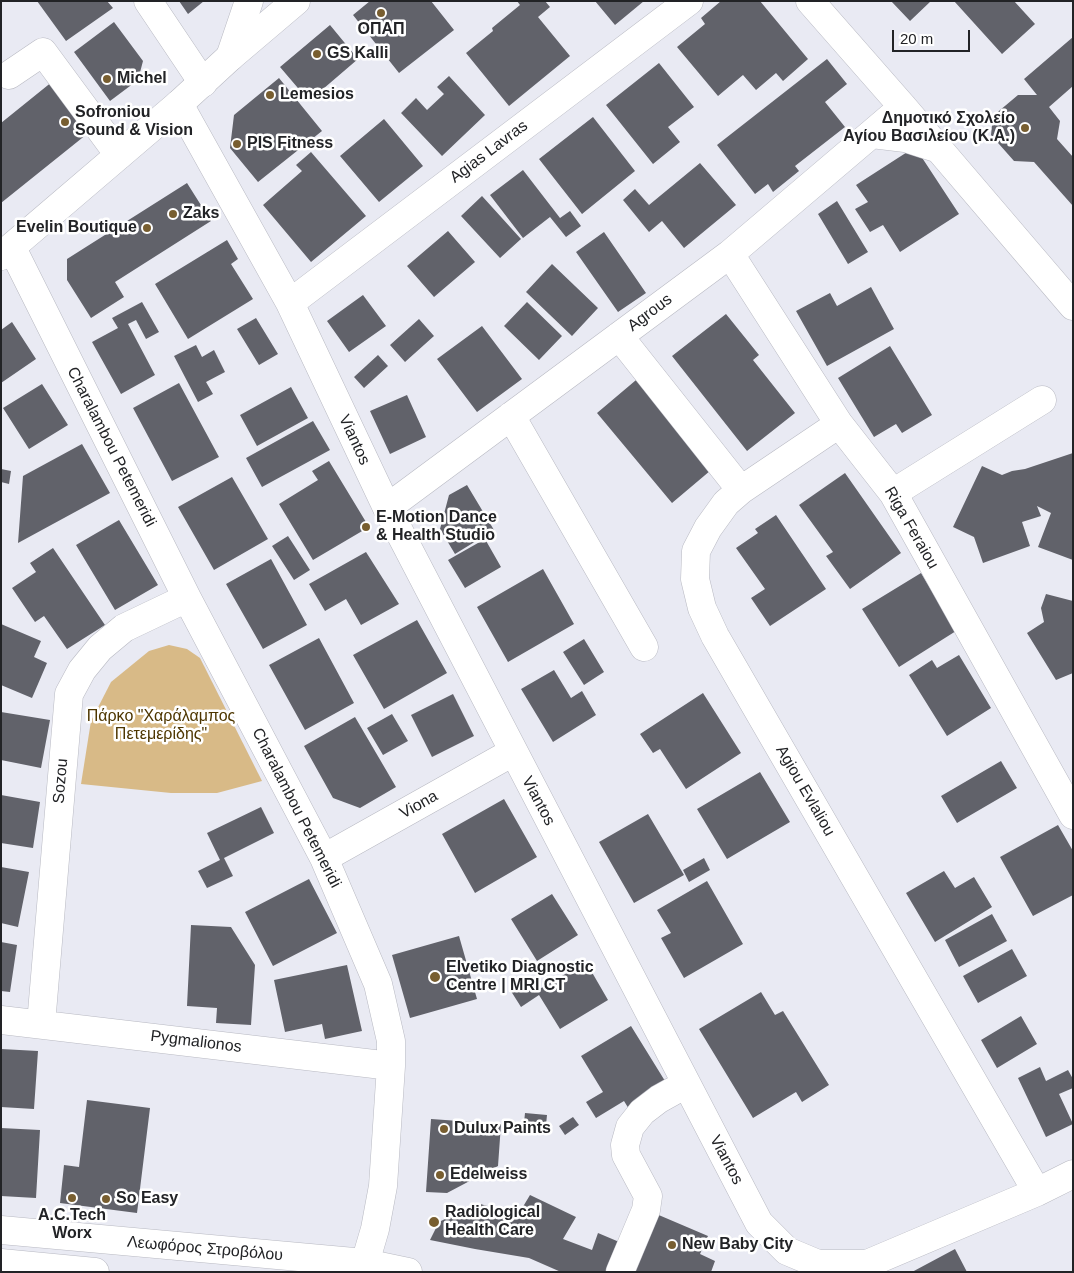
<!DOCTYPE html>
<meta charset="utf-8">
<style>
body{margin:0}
#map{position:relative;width:1074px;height:1273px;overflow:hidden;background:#e9eaf3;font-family:Arial,sans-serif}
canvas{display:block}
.frame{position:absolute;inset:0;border:2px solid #222326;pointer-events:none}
.scale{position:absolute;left:892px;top:30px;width:78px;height:22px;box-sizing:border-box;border:2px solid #222326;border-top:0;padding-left:6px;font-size:15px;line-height:18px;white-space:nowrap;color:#222326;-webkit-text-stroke:4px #fff;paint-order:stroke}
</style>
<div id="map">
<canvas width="1074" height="1273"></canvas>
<div class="frame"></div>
<div class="scale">20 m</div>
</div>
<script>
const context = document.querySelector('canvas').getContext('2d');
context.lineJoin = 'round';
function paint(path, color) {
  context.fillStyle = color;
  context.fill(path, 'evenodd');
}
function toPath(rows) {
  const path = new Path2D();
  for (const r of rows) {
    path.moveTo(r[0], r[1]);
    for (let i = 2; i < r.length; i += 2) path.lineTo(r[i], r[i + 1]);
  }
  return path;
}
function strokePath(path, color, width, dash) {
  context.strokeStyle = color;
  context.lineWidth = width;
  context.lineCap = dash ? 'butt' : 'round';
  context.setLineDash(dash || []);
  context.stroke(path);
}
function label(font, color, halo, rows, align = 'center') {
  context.font = font + ' Arial,sans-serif';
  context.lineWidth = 5;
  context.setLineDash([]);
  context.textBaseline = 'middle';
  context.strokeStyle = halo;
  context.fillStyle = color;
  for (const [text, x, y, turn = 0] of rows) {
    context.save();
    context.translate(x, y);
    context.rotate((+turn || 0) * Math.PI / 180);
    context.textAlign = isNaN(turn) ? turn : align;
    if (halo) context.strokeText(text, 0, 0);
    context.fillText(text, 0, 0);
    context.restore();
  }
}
paint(toPath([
 [169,645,187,649,200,658,262,781,217,793,171,793,81,784,91,721,111,682,149,651]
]), '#d8ba87');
paint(toPath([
 [37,1,107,1,113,8,66,41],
 [179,1,204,1,188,14],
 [370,1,431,1,454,30,399,73,353,15],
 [517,1,545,1,550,7,538,17,570,56,509,106,466,53,493,31,492,28,520,5],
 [595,1,644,1,615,25],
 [721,1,760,1,808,59,783,81,776,73,756,90,743,75,718,96,677,47,705,24,701,18],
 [891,1,931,1,910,21],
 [954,1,1014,1,1035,24,1002,54],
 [114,22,143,61,138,80,110,101,74,52],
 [330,25,358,59,309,101,280,67],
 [1073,37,1073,86,1049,107,1060,121,1057,139,1073,157,1073,206,1034,162,1014,161,991,135,993,116,1018,95,1037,95,1024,79],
 [827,59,847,84,825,102,845,127,795,166,799,171,773,192,768,184,755,194,717,145],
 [659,63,694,107,668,127,680,142,653,164,606,105],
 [449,76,485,115,442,156,401,113,416,98,427,110,444,94,437,87],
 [58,77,97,126,1,203,1,123],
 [279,78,322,131,258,182,230,148,234,115],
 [593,117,635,171,582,214,539,159],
 [384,119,423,166,379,202,340,156],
 [915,147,959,214,900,252,883,225,870,232,855,209,868,202,856,185],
 [311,152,366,216,311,262,263,205,302,171,296,165],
 [700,163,736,205,684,248,662,221,649,232,623,200,635,189,649,205],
 [523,170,560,218,570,211,581,226,566,237,550,217,523,238,490,195],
 [187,183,211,221,115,282,124,297,91,318,67,280,67,259],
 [482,196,521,239,500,258,461,216],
 [837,201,868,252,848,264,818,214],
 [448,231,475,262,434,297,407,266],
 [604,232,646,293,618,312,576,252],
 [227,240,238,259,231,264,253,299,188,339,155,284],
 [552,264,598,308,572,336,526,292],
 [871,287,894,329,827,366,796,311,830,293,837,306],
 [363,295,386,326,349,352,327,321],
 [142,302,159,332,146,339,136,320,128,324,155,375,121,394,92,342,118,328,112,318],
 [527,302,562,336,539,360,504,326],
 [726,314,759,355,753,360,795,413,747,451,672,356],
 [256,318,278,354,259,365,237,329],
 [419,319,434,336,405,362,390,345],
 [12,322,36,359,1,383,1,330],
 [482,326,522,379,477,412,437,359],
 [196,345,202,357,214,350,225,372,206,382,213,394,198,402,174,356],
 [890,346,932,415,902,433,896,424,874,437,838,378],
 [378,355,388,366,364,388,354,377],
 [642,375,717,465,672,503,597,413],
 [179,383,219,457,172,481,133,408],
 [42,384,68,425,29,449,3,408],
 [291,387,308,418,257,446,240,415],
 [407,395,426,437,390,454,370,411],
 [313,421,330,450,262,487,246,458],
 [82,444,110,493,18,543,23,476],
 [1073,453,1073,560,1038,547,1051,513,1037,506,1041,516,1022,522,1030,546,983,563,974,537,953,527,982,466,1002,475,1012,471,1025,469],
 [329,461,369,527,313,560,279,504,318,480,312,471],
 [1,469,11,471,9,484,1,482],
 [845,473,901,553,850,589,826,556,833,552,799,505],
 [232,477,268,539,214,570,178,507],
 [467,485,494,530,455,554,440,529,449,495],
 [776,515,826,589,770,626,751,598,765,589,736,548,758,533,755,529],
 [119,520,158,585,115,610,76,545],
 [288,536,310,570,294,580,272,546],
 [485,539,501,567,465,588,448,560],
 [53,548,105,625,67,649,44,616,35,622,12,588,36,572,30,563],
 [366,552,399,604,361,625,346,599,325,611,309,584],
 [271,559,307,625,263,649,226,584],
 [543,569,574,624,508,662,477,607],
 [921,573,956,631,899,667,862,609],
 [1046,594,1073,601,1073,673,1056,680,1027,633,1044,622,1041,608],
 [417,620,447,673,384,709,353,655],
 [1,624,41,641,34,657,47,663,32,698,1,685],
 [319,638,354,703,305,730,269,665],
 [584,639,604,672,584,685,563,652],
 [959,655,991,708,947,736,909,675,932,660,937,668],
 [554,670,571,698,582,691,596,715,553,742,521,689],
 [703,693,741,753,686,789,660,749,653,753,640,734],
 [453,694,474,736,432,757,411,715],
 [1,712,50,720,41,768,1,760],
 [392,714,408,741,383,755,367,728],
 [355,717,396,787,360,808,333,798,304,746],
 [1001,761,1017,788,957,823,941,796],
 [760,772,790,822,727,859,697,809],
 [1,795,40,802,33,848,1,843],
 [504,799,537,857,475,893,442,834],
 [261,807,274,833,224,858,233,876,207,888,198,871,220,860,207,833],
 [648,814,684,875,634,903,599,842],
 [1058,825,1073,851,1073,895,1033,916,1000,857],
 [704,858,710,870,689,882,683,870],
 [1,867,29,872,18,927,1,923],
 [944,871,955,888,974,877,992,907,935,942,906,893],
 [309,879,337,933,273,966,245,912],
 [707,881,743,944,684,978,661,938,671,933,657,910],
 [552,894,578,935,537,961,511,919],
 [992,914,1007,941,959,967,945,940],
 [191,925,231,927,255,965,251,1025,216,1023,217,1008,187,1006],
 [459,936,477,999,410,1018,392,955],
 [1,942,17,945,10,992,1,991],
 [1012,949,1027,976,978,1003,963,976],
 [586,962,608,1000,560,1029,539,995,521,1007,509,988,527,977,536,991],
 [347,965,362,1031,325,1039,322,1024,285,1032,274,980],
 [761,992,775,1015,783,1011,829,1085,802,1102,796,1092,753,1118,699,1029],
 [1021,1016,1037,1044,997,1068,981,1040],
 [631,1026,665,1081,632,1114,624,1101,596,1118,586,1102,603,1092,581,1056],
 [1,1049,38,1051,34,1109,1,1107],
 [1040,1067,1046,1081,1068,1070,1073,1079,1073,1088,1059,1094,1073,1124,1046,1137,1018,1078],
 [87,1100,150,1108,137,1213,60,1203,64,1165,79,1167],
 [525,1113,547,1115,545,1135,523,1133],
 [573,1117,579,1125,565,1135,559,1126],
 [431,1119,501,1124,498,1166,447,1193,426,1192],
 [1,1128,40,1130,36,1198,1,1196],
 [530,1195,576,1217,563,1239,592,1250,598,1233,624,1244,612,1272,561,1272,529,1258,475,1249,430,1240,439,1222,477,1203,518,1215],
 [654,1213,708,1236,700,1254,715,1261,711,1272,628,1272],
 [955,1249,967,1272,912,1272]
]), '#61626a');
const minor = toPath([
 [148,1,203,83],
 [810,1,903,107,1073,306],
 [230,57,249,1],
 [9,75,43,52,119,155],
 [179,104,290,303,387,508,759,1223,787,1251,818,1264,867,1264,1037,1192,1073,1174],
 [872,134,905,138,939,149],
 [12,248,187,598,324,858,378,984,391,1041,391,1066,383,1186,375,1229,365,1263],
 [730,254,839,424,893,493,1073,815],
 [290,303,689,1],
 [619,336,741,490],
 [511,416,644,647],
 [839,424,741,490,726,503,708,528,696,551,695,579,702,608,715,636,1037,1192],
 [893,493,1042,400],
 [387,508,730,254,903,107],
 [324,858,513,752],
 [1,1020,391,1066],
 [41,1024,69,694,82,670,100,648,124,628,187,598],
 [620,1272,646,1210,648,1196,626,1155,625,1145,630,1127,642,1112,659,1099,686,1084]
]);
const major = toPath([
 [1,256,179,104,230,57,296,1],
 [1,1230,365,1263,408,1272],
 [1,1263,95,1272]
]);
strokePath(minor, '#b8b9c2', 29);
strokePath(major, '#b8b9c2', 29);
strokePath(minor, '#fff', 28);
strokePath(major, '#fff', 28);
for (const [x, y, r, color] of [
 [381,13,5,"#785e30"],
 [317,54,5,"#785e30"],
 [107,79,5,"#785e30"],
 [270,95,5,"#785e30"],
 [65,122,5,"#785e30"],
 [1025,128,5,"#785e30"],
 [237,144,5,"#785e30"],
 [173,214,5,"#785e30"],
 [147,228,5,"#785e30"],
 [366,527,5,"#785e30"],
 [435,977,6,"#785e30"],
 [444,1129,5,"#785e30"],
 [440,1175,5,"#785e30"],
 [72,1198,5,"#785e30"],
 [106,1199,5,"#785e30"],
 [434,1222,6,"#785e30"],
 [672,1245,5,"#785e30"]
]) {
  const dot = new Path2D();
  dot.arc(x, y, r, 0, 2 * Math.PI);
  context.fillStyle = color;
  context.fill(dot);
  strokePath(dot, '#fff', 2);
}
label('bold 16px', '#222326', '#fff', [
 ["ΟΠΑΠ",381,30,"center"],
 ["GS Kalli",327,54],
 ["Michel",117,79],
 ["Lemesios",280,95],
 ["Sofroniou",75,113],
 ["Sound & Vision",75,131],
 ["Δημοτικό Σχολείο",1015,119,"right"],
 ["Αγίου Βασιλείου (Κ.Α.)",1015,137,"right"],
 ["PIS Fitness",247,144],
 ["Zaks",183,214],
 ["Evelin Boutique",137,228,"right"],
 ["E-Motion Dance",376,518],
 ["& Health Studio",376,536],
 ["Elvetiko Diagnostic",446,968],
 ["Centre | MRI CT",446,986],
 ["Dulux Paints",454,1129],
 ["Edelweiss",450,1175],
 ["So Easy",116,1199],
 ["Radiological",445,1213],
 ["Health Care",445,1231],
 ["A.C.Tech",72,1216,"center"],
 ["Worx",72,1234,"center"],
 ["New Baby City",682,1245]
], 'left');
label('16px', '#222326', '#fff', [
 ["Agias Lavras",489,152,-37],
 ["Agrous",650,313,-37],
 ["Viantos",354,440,65],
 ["Charalambou Petemeridi",111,447,63],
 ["Riga Feraiou",911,528,60],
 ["Sozou",61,781,-85],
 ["Agiou Evlaliou",805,791,60],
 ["Viantos",538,801,62],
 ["Viona",419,805,-29],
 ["Charalambou Petemeridi",296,808,63],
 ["Pygmalionos",196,1042,7],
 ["Viantos",726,1160,62],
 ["Λεωφόρος Στροβόλου",205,1249,5]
]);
label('16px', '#4e3600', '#fff', [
 ["Πάρκο \"Χαράλαμπος",161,717],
 ["Πετεμερίδης\"",161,735]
]);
</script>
